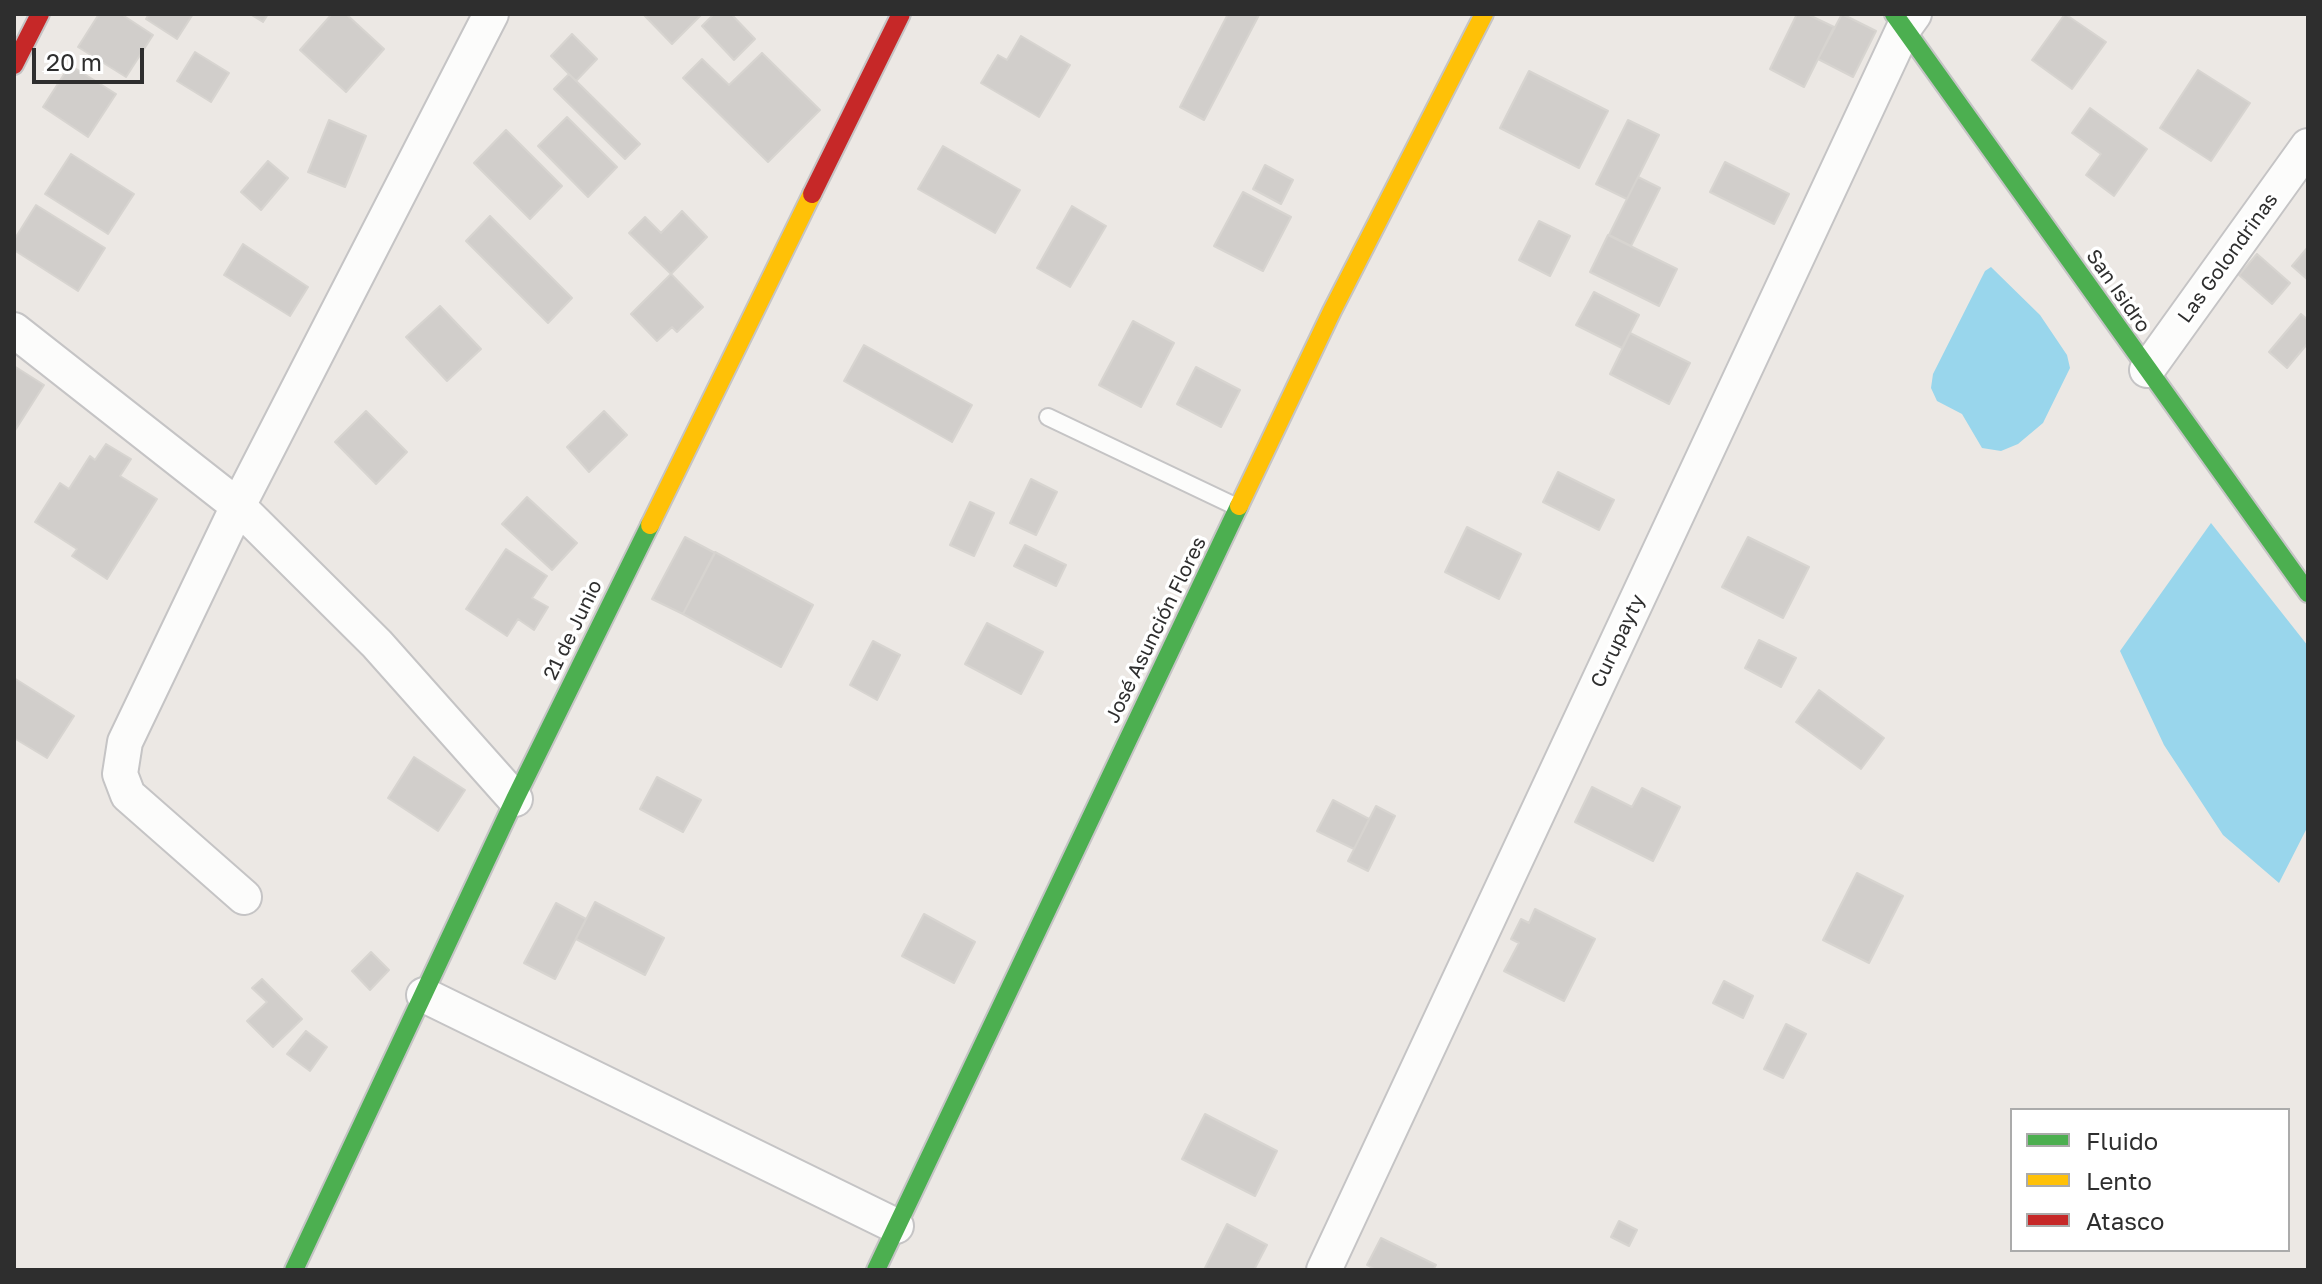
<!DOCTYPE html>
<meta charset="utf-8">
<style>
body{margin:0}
#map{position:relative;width:2322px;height:1284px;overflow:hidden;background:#ece8e4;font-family:"Golos Text",sans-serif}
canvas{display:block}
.frame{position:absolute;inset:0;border:16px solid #2e2e2e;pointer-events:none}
.legend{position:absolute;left:2010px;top:1108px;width:280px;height:144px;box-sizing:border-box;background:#fff;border:2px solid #ababab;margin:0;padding:10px 14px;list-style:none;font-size:24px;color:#2e2e2e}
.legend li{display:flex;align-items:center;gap:16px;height:40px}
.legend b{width:40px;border:2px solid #ababab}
.scale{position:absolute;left:32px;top:48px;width:112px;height:36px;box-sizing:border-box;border:4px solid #2e2e2e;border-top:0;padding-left:10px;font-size:24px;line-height:28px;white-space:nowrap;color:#2e2e2e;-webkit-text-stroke:6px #fff;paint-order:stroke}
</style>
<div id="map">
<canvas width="2322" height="1284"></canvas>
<div class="frame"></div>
<ul class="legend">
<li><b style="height:10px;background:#4caf50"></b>Fluido</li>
<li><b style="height:10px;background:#ffc107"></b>Lento</li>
<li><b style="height:10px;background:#c62828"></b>Atasco</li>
</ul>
<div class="scale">20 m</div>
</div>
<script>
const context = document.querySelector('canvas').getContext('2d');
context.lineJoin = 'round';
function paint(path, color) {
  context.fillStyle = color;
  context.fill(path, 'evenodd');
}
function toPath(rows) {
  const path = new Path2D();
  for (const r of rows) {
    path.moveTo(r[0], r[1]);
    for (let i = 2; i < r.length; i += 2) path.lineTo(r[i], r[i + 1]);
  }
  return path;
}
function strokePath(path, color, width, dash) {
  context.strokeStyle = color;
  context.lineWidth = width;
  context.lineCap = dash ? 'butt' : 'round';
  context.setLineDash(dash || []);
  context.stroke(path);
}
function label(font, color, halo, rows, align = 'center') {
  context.font = font + ' "Golos Text",sans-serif';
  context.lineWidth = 7;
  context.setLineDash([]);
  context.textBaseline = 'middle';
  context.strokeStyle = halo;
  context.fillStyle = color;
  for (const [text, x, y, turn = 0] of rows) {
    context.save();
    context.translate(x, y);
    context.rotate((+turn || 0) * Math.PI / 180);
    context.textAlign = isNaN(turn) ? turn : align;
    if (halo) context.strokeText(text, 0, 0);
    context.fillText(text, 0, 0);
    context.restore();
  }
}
paint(toPath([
 [1991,267,2040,315,2067,355,2070,368,2043,423,2018,444,2001,451,1982,448,1962,414,1937,401,1931,388,1933,374,1985,271],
 [2211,523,2308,646,2308,826,2279,883,2223,835,2164,745,2120,651]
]), '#99d6ec');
const building = toPath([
 [99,14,121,14,153,35,126,77,78,47,99,14],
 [149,14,193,14,177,39,146,19,149,14],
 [250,14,268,14,263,22,250,14],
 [332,14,346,14,384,49,346,92,300,50,332,14],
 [643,14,702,14,672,44,643,14],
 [714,14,731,14,755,39,734,60,702,26,714,14],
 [1228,14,1259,15,1204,120,1180,107,1228,14],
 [1797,14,1807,14,1834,27,1804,87,1770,69,1797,14],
 [1842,14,1876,31,1853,77,1818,59,1842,14],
 [2065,14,2106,42,2072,89,2032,60,2065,14],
 [572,34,597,59,576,81,551,56,572,34],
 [1021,36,1070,65,1039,117,981,83,998,55,1007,60,1021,36],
 [195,52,229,73,211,102,177,81,195,52],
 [762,53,820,110,768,162,683,78,702,59,729,85,762,53],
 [70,65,116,94,88,137,43,107,70,65],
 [2198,70,2250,103,2211,161,2160,128,2198,70],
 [1529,71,1608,111,1579,168,1500,128,1529,71],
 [569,74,640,144,625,159,554,89,569,74],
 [2090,108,2147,149,2114,196,2086,175,2101,154,2072,133,2090,108],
 [567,117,617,167,588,197,538,146,567,117],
 [329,120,366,136,345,187,308,172,329,120],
 [1628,120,1659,135,1627,199,1596,184,1628,120],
 [506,130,562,186,530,219,474,163,506,130],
 [943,146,1020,190,995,233,918,189,943,146],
 [71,154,134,194,108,234,45,194,71,154],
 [268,161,288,178,261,210,241,192,268,161],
 [1725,162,1789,194,1774,224,1710,192,1725,162],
 [1265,165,1293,180,1281,204,1253,189,1265,165],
 [1638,177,1660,188,1631,246,1609,235,1638,177],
 [1243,192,1291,217,1263,271,1214,246,1243,192],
 [36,205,105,248,78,291,14,250,14,240,36,205],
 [1072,206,1106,226,1070,287,1037,268,1072,206],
 [682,211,707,237,671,274,629,233,645,217,661,233,682,211],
 [490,216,572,298,548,323,466,241,490,216],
 [1539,221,1570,236,1550,276,1519,260,1539,221],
 [1608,235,1677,269,1659,306,1590,272,1608,235],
 [243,244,308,287,290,316,224,275,243,244],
 [2308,247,2308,280,2292,266,2308,247],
 [2257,254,2290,283,2272,304,2239,275,2257,254],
 [671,274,703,307,677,332,672,327,657,341,631,314,671,274],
 [1594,292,1639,315,1622,348,1576,325,1594,292],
 [440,306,481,349,447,381,406,337,440,306],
 [2301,314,2308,320,2308,343,2287,368,2269,352,2301,314],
 [1133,321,1174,343,1141,407,1099,385,1133,321],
 [1630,333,1690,363,1669,404,1610,374,1630,333],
 [864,345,972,405,952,442,844,381,864,345],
 [14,366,44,385,14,432,14,366],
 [1196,367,1240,390,1221,427,1177,404,1196,367],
 [366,411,407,452,376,484,335,442,366,411],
 [604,411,627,435,589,472,567,447,604,411],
 [106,444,131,459,120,476,157,499,107,579,72,556,77,549,35,522,60,483,69,489,90,456,95,460,106,444],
 [1558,472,1614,500,1599,530,1543,502,1558,472],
 [1031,479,1057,492,1036,535,1010,523,1031,479],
 [527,497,577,543,552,570,502,524,527,497],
 [970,502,994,513,974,556,950,545,970,502],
 [1467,527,1521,554,1499,599,1445,572,1467,527],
 [685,537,715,553,683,614,652,599,685,537],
 [1748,537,1809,567,1783,618,1722,587,1748,537],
 [1025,545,1066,565,1056,586,1014,566,1025,545],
 [506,549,547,576,532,598,548,607,534,630,518,619,507,636,466,609,506,549],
 [715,552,813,605,781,667,683,614,715,552],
 [987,623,1043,652,1021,694,965,664,987,623],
 [1759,640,1796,658,1781,687,1745,668,1759,640],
 [873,641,900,655,877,700,850,685,873,641],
 [14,678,74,716,47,758,14,738,14,678],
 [1819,690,1884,738,1861,769,1796,722,1819,690],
 [414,757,465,790,438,831,388,798,414,757],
 [657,777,701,800,683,832,640,809,657,777],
 [1592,787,1632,807,1642,788,1680,807,1653,861,1575,822,1592,787],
 [1333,800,1369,819,1354,849,1317,831,1333,800],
 [1376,806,1395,816,1368,871,1348,861,1376,806],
 [1857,873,1903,896,1869,963,1823,940,1857,873],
 [595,902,664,938,645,975,576,939,595,902],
 [556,903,586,919,555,979,524,963,556,903],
 [1535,909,1595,939,1564,1001,1504,971,1519,943,1511,939,1521,919,1529,923,1535,909],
 [924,914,975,942,954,983,902,956,924,914],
 [371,952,389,970,370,990,352,971,371,952],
 [262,979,302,1019,273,1047,247,1021,267,1002,252,988,262,979],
 [1724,981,1753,996,1743,1018,1713,1003,1724,981],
 [1786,1024,1806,1034,1783,1078,1764,1069,1786,1024],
 [306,1031,327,1047,310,1071,287,1054,306,1031],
 [1205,1114,1277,1151,1255,1196,1182,1159,1205,1114],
 [1619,1221,1637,1230,1629,1246,1611,1237,1619,1221],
 [1227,1224,1267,1245,1254,1270,1204,1270,1227,1224],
 [1381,1238,1436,1265,1433,1270,1376,1270,1367,1265,1381,1238]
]);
paint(building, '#d1cecb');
strokePath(building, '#d7d4d0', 2);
const lane = toPath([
 [1048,417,1237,507]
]);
const street = toPath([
 [14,330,238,506,377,644,515,799],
 [2147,370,2308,146],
 [244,897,128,795,120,774,125,742,238,506,491,14],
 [424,995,896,1226],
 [1324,1270,1904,28,1914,14]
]);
const fast = toPath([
 [1894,14,2308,593],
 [294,1270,515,799,650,525],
 [876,1270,1239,506]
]);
const slow = toPath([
 [1239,506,1332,311,1484,14],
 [650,525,812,194]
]);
const jam = toPath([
 [14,65,40,14],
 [812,194,901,14]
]);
strokePath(lane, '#c5c4c5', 20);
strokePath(street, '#c5c4c5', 38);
strokePath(fast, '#c5c4c5', 22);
strokePath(slow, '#c5c4c5', 22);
strokePath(jam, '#c5c4c5', 22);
strokePath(lane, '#fcfcfb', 16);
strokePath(street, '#fcfcfb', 34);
strokePath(fast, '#4caf50', 18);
strokePath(slow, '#ffc107', 18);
strokePath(jam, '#c62828', 18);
label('20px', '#2e2e2e', '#fff', [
 ["Las Golondrinas",2228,258,-54],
 ["San Isidro",2118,291,55],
 ["21 de Junio",573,630,-64],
 ["José Asunción Flores",1156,630,-64],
 ["Curupayty",1618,641,-65]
]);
</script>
